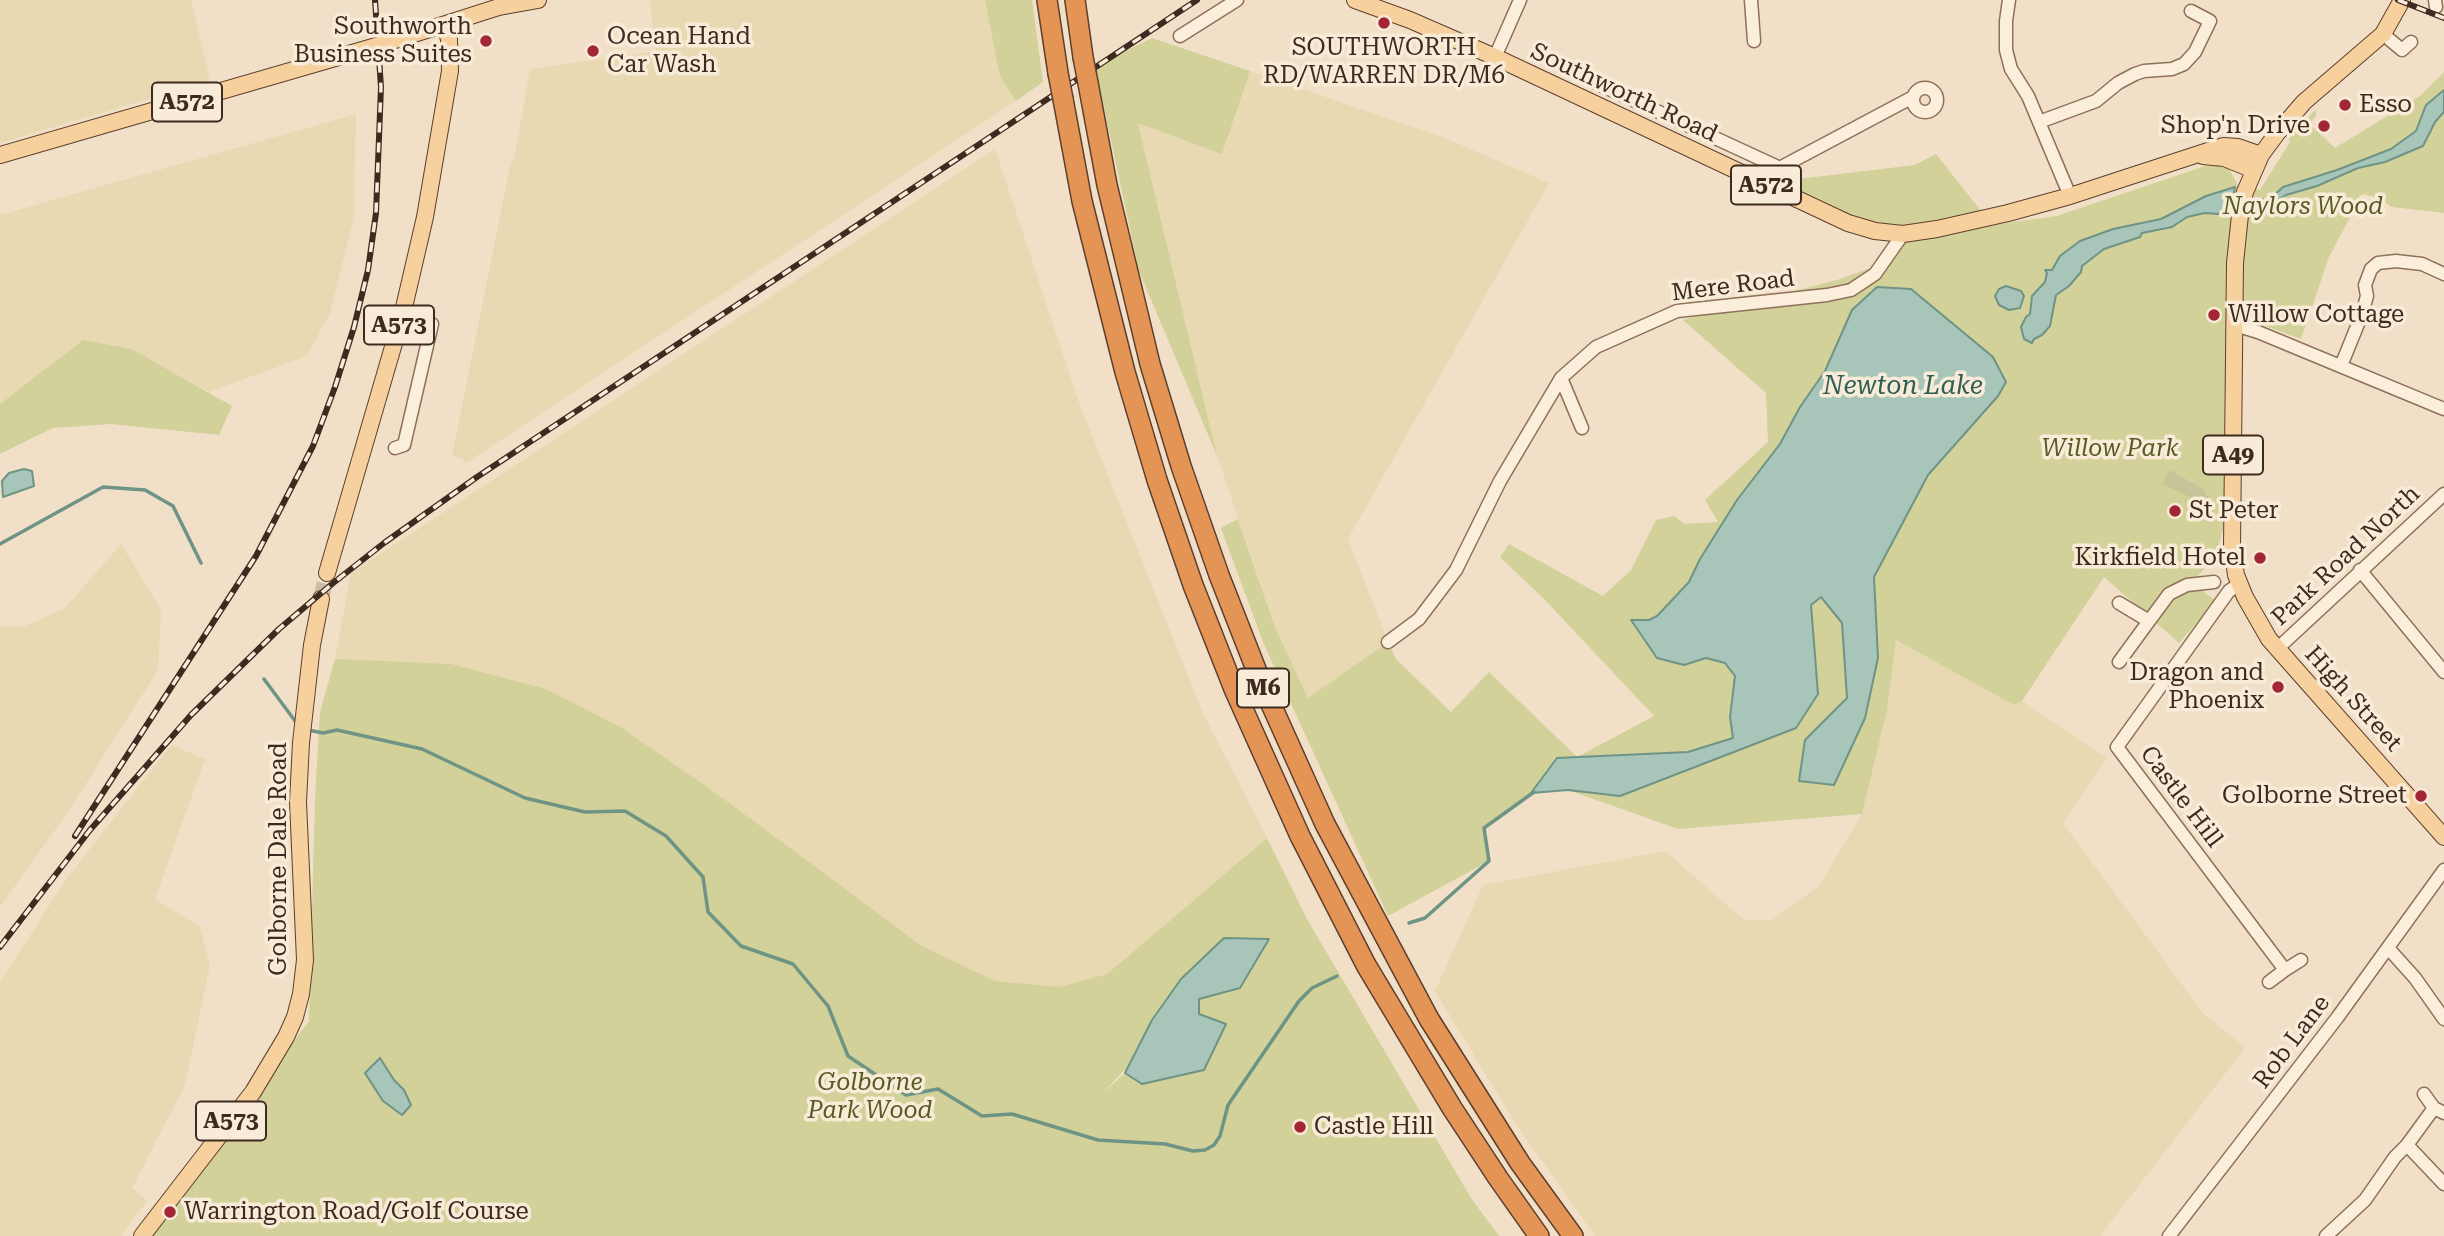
<!DOCTYPE html>
<style>
body{margin:0}
canvas{display:block;background:#f1e0c7}
</style>
<canvas width="2444" height="1236"></canvas>
<script>
const context = document.querySelector('canvas').getContext('2d');
context.lineJoin = 'round';
function paint(path, color) {
  context.fillStyle = color;
  context.fill(path, 'evenodd');
}
function toPath(rows) {
  const path = new Path2D();
  for (const r of rows) {
    if (r.length === 3) {
      path.moveTo(r[0] + r[2], r[1]);
      path.arc(r[0], r[1], r[2], 0, 2 * Math.PI);
      continue;
    }
    path.moveTo(r[0], r[1]);
    for (let i = 2; i < r.length; i += 2) path.lineTo(r[i], r[i + 1]);
  }
  return path;
}
function strokePath(path, color, width, dash) {
  context.strokeStyle = color;
  context.lineWidth = width;
  context.lineCap = dash ? 'butt' : 'round';
  context.setLineDash(dash || []);
  context.stroke(path);
}
function label(font, color, halo, rows, align = 'center') {
  context.font = font + ' "Roboto Serif",serif';
  context.lineWidth = 7;
  context.setLineDash([]);
  context.textBaseline = 'middle';
  context.strokeStyle = halo;
  context.fillStyle = color;
  for (const [text, x, y, turn = 0] of rows) {
    context.save();
    context.translate(x, y);
    context.rotate((+turn || 0) * Math.PI / 180);
    context.textAlign = isNaN(turn) ? turn : align;
    if (halo) context.strokeText(text, 0, 0);
    context.fillText(text, 0, 0);
    context.restore();
  }
}
paint(toPath([
 [0,0,191,0,210,81,0,143],
 [663,0,985,0,1000,77,1016,101,466,463,462,458,452,456,511,161,514,161,530,69,656,51,650,1],
 [1250,71,1445,138,1549,183,1348,539,1388,642,1308,698,1274,625,1217,456,1138,122,1222,154],
 [356,114,354,217,330,313,307,356,209,392,132,349,83,340,0,404,0,215],
 [995,149,1077,397,1203,713,1267,838,1107,974,1059,987,995,981,922,946,724,799,335,659,351,573],
 [121,544,161,610,158,670,68,812,0,907,0,627,22,627,64,609],
 [1896,640,2014,705,2022,701,2107,758,2063,823,2203,1013,2245,1048,2100,1236,1595,1236,1515,1123,1435,991,1483,885,1665,851,1744,920,1771,920,1819,886,1862,814,1887,710],
 [171,745,205,759,155,899,200,927,210,965,185,1085,132,1188,147,1201,121,1236,0,1236,0,982,65,881]
]), '#e8d9b3');
paint(toPath([
 [985,0,1032,0,1043,82,1016,101,1000,77],
 [1152,38,1250,71,1222,154,1138,123,1217,456,1139,271,1095,66],
 [2444,72,2444,213,2392,207,2379,198,2363,194,2356,199,2349,219,2329,257,2301,339,2231,313,2232,496,2218,548,2210,562,2192,583,2216,601,2179,643,2104,577,2022,701,2014,705,1896,640,1887,710,1862,814,1678,829,1568,790,1620,796,1818,694,1811,604,1821,597,1842,623,1847,698,1805,740,1799,781,1878,658,1874,577,1928,475,1998,396,1852,310,1825,371,1800,407,1780,444,1737,500,1700,559,1689,582,1657,616,1649,620,1684,665,1713,658,1725,662,1735,676,1730,717,1733,738,1688,752,1557,759,1531,793,1484,828,1489,861,1388,916,1263,642,1221,528,1238,519,1274,625,1308,698,1388,642,1396,659,1451,712,1489,672,1577,757,1654,716,1545,600,1500,557,1509,544,1603,596,1631,570,1656,520,1674,516,1685,524,1718,522,1705,500,1768,442,1766,393,1683,320,1837,280,1879,265,1896,226,1877,227,1773,182,1915,165,1936,154,1981,211,1989,225,2057,216,2205,166,2215,165,2229,169,2238,185,2260,190,2290,142,2289,139,2315,110,2317,112,2315,114,2316,116,2309,124,2335,148,2420,96],
 [83,340,132,349,232,406,219,435,111,424,53,428,0,454,0,404],
 [335,659,451,664,546,689,622,728,724,799,922,946,995,981,1059,987,1107,974,1267,838,1307,919,1471,1198,1499,1236,147,1236,309,1021,315,798,320,712],
 [1224,939,1268,939,1199,999,1199,1014,1142,1084,1125,1073,1102,1094,1129,1065,1152,1020,1181,979]
]), '#d1d199');
paint(toPath([
 [2170,470,2203,489,2214,508,2162,484]
]), '#c5c599');
const water = toPath([
 [2444,90,2444,112,2435,122,2423,146,2385,162,2358,168,2317,186,2286,195,2269,205,2261,205,2261,199,2270,199,2283,187,2337,170,2391,149,2416,131,2426,105,2444,90],
 [2235,187,2231,208,2218,214,2205,213,2187,217,2172,227,2142,233,2140,237,2104,249,2082,266,2081,272,2069,286,2056,295,2050,326,2042,335,2034,339,2032,343,2024,339,2021,327,2026,317,2030,314,2032,296,2045,282,2047,273,2045,270,2052,270,2060,256,2080,241,2113,229,2161,219,2206,196,2235,187],
 [2006,286,2021,291,2024,296,2020,308,2009,310,1999,305,1995,296,1999,289,2006,286],
 [1877,287,1911,289,1993,357,2006,382,1998,396,1928,475,1874,577,1878,658,1865,718,1834,785,1799,781,1805,740,1847,698,1842,623,1821,597,1811,605,1818,694,1796,728,1620,796,1568,790,1531,793,1557,758,1688,752,1733,738,1730,717,1735,676,1725,663,1706,658,1684,665,1657,658,1631,620,1649,620,1657,616,1689,582,1700,559,1737,500,1780,444,1800,407,1825,371,1852,310,1877,287],
 [24,469,32,471,34,486,3,497,2,481,9,473,24,469],
 [1224,938,1269,939,1240,988,1199,999,1199,1014,1226,1024,1204,1070,1142,1084,1125,1073,1152,1020,1181,979,1224,938],
 [380,1058,394,1080,404,1090,411,1105,402,1115,383,1101,365,1073,380,1058]
]);
paint(water, '#a8c5b9');
strokePath(water, '#6e9486', 2);
strokePath(toPath([
 [0,544,103,487,145,490,173,506,201,563],
 [264,679,298,725],
 [308,730,323,733,337,730,422,749,525,798,585,812,625,811,666,836,703,877,708,912,741,946,793,964,828,1006,848,1056,906,1095,938,1089,982,1116,1012,1114,1098,1140,1165,1144,1193,1151,1205,1150,1214,1145,1220,1136,1228,1105,1299,1001,1312,988,1337,976],
 [1409,923,1425,918,1489,861,1484,828,1534,792]
]), '#6e9486', 3.5);
strokePath(toPath([
 [321,599,327,573]
]), '#cdbca5', 16, [16, 8]);
const minor = toPath([
 [1751,0,1754,41],
 [2009,0,2006,21,2006,50,2011,69,2028,96,2070,196],
 [2435,0,2436,7],
 [2383,34,2402,50,2411,42],
 [1180,36,1237,0],
 [1495,57,1520,0],
 [1594,82,1780,168],
 [1925,100,12],
 [2039,122,2096,101,2118,83,2135,74,2144,71,2172,69,2184,64,2195,52,2210,21,2191,11],
 [1755,181,1913,97],
 [2235,325,2258,332,2444,409],
 [2341,366,2362,314,2367,296,2365,285,2371,269,2378,263,2396,261,2422,264,2444,274],
 [1561,378,1582,428],
 [395,448,404,445,432,324,402,316],
 [2360,570,2444,672],
 [2239,584,2229,591,2117,747,2285,970,2301,960],
 [2119,603,2149,621,2169,594,2187,585,2214,582],
 [1388,642,1419,619,1456,570,1500,481,1561,378,1596,347,1677,311,1827,295,1851,290,1875,274,1903,234],
 [2277,649,2444,494],
 [2119,662,2149,621],
 [2388,948,2415,978,2444,1019],
 [2269,982,2285,970],
 [2424,1094,2434,1108,2444,1113],
 [2434,1108,2407,1145,2444,1184],
 [2169,1236,2337,1018,2444,870],
 [2326,1236,2365,1200,2395,1157,2407,1145]
]);
const major = toPath([
 [1355,0,1410,20,1495,57,1848,223,1875,231,1903,234,1937,229,2008,213,2070,196,2223,146,2238,147,2261,155],
 [2402,0,2383,34,2304,102,2278,132,2261,155,2245,192,2240,215,2235,263,2232,546,2236,575,2245,597,2269,639,2444,837],
 [389,42,499,7,538,0],
 [0,155,373,47],
 [2203,156,2224,158,2254,170],
 [327,573,402,316,425,217,450,71,449,39,445,26],
 [142,1236,253,1092,286,1037,295,1017,301,994,305,960,298,802,301,743,312,645,321,599]
]);
const highway = toPath([
 [1047,0,1058,73],
 [1075,0,1083,57],
 [1088,83,1107,185,1150,364,1181,466,1219,575,1261,682,1325,824,1429,1019,1520,1163,1573,1236],
 [1063,99,1082,201,1125,372,1157,480,1193,585,1234,689,1300,836,1366,965,1452,1108,1498,1178,1539,1236]
]);
strokePath(minor, '#8f705a', 15);
strokePath(major, '#5c3f2f', 18);
strokePath(highway, '#5c3f2f', 22);
strokePath(minor, '#fbeedb', 12);
strokePath(major, '#f6d09d', 16);
strokePath(highway, '#e49454', 19);
const rail = toPath([
 [2398,0,2444,18],
 [75,836,256,556,313,446,335,387,354,327,368,270,376,213,381,87,375,0],
 [0,947,90,830,191,715,279,629,332,584,384,543,477,477,1197,0]
]);
strokePath(rail, '#3e2a1f', 6);
strokePath(rail, '#f8ebd7', 3.5, [10]);
const majorBridge = toPath([
 [373,47,389,42]
]);
const highwayBridge = toPath([
 [1083,57,1088,83],
 [1058,73,1063,99]
]);
strokePath(majorBridge, '#5c3f2f', 18, []);
strokePath(highwayBridge, '#5c3f2f', 22, []);
strokePath(majorBridge, '#f6d09d', 16);
strokePath(highwayBridge, '#e49454', 19);
for (const [x, y, r, color] of [
 [1384,23,7,"#a22636"],
 [486,41,7,"#a22636"],
 [593,51,7,"#a22636"],
 [2345,105,7,"#a22636"],
 [2324,126,7,"#a22636"],
 [2214,315,7,"#a22636"],
 [2175,511,7,"#a22636"],
 [2260,558,7,"#a22636"],
 [2278,687,7,"#a22636"],
 [2421,796,7,"#a22636"],
 [1300,1127,7,"#a22636"],
 [170,1212,7,"#a22636"]
]) {
  const dot = new Path2D();
  dot.arc(x, y, r, 0, 2 * Math.PI);
  context.fillStyle = color;
  context.fill(dot);
  strokePath(dot, '#f8ebd7', 2.5);
}
for (const [x, y, w] of [
 [187,102,70],
 [1766,185,70],
 [399,325,70],
 [2233,455,60],
 [1263,688,52],
 [231,1121,70]
]) {
  const box = new Path2D();
  box.roundRect(x - w / 2, y - 19.5, w, 39, 5);
  context.fillStyle = '#f8ebd7';
  context.fill(box);
  strokePath(box, '#3e2a1f', 2);
}
label('bold 23px', '#3e2a1f', null, [
 ["A572",187,102],
 ["A572",1766,185],
 ["A573",399,325],
 ["A49",2233,455],
 ["M6",1263,688],
 ["A573",231,1121]
]);
label('24px', '#3e2a1f', '#f8ebd7', [
 ["Southworth",472,27,"right"],
 ["Business Suites",472,55,"right"],
 ["Ocean Hand",607,37],
 ["Car Wash",607,65],
 ["SOUTHWORTH",1384,48,"center"],
 ["RD/WARREN DR/M6",1384,76,"center"],
 ["Esso",2359,105],
 ["Shop'n Drive",2310,126,"right"],
 ["Willow Cottage",2228,315],
 ["St Peter",2189,511],
 ["Kirkfield Hotel",2246,558,"right"],
 ["Dragon and",2264,673,"right"],
 ["Phoenix",2264,701,"right"],
 ["Golborne Street",2407,796,"right"],
 ["Castle Hill",1314,1127],
 ["Warrington Road/Golf Course",184,1212]
], 'left');
label('24px', '#3e2a1f', '#f8ebd7', [
 ["Southworth Road",1624,93,25],
 ["Mere Road",1733,286,-7],
 ["Park Road North",2346,556,-43],
 ["High Street",2353,699,48],
 ["Castle Hill",2181,797,53],
 ["Golborne Dale Road",279,859,-90],
 ["Rob Lane",2292,1042,-53]
]);
label('italic 24px', '#545c24', '#f8ebd7', [
 ["Naylors Wood",2303,207],
 ["Willow Park",2110,449],
 ["Golborne",870,1083],
 ["Park Wood",870,1111]
]);
label('italic 26px', '#2e5e56', '#f8ebd7', [
 ["Newton Lake",1903,386]
]);
</script>
